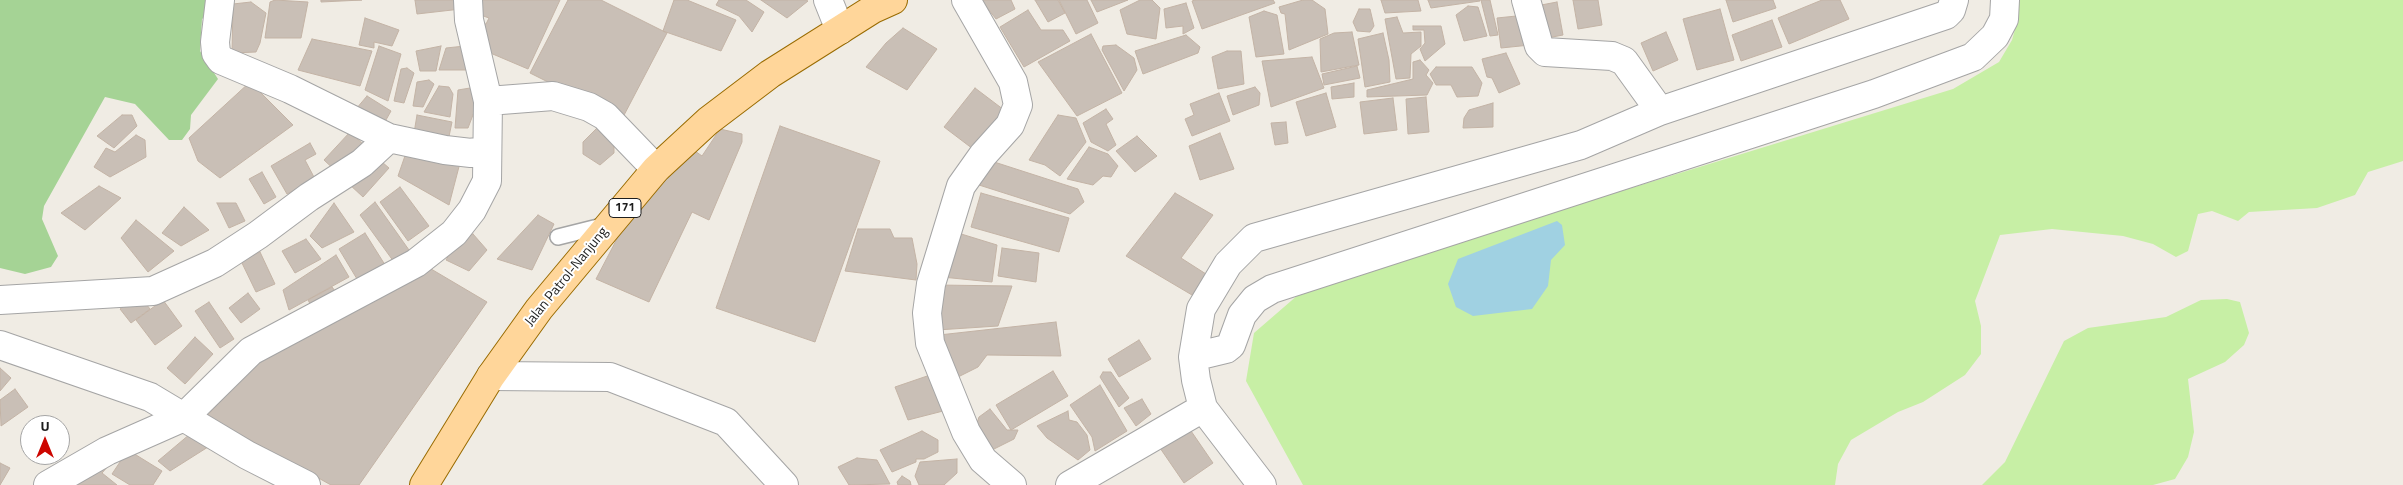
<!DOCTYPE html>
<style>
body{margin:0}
#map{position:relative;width:2403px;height:485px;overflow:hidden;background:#f0ece4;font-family:"Titillium Web",sans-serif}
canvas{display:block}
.north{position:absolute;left:20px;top:415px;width:50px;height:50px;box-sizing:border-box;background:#fff;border:1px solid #a5a5a5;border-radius:50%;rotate:0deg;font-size:14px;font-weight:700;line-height:20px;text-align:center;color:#1e1e1e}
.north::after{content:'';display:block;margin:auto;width:18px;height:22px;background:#cd0600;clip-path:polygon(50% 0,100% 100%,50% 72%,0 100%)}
</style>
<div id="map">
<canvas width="2403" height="485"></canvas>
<div class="north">U</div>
</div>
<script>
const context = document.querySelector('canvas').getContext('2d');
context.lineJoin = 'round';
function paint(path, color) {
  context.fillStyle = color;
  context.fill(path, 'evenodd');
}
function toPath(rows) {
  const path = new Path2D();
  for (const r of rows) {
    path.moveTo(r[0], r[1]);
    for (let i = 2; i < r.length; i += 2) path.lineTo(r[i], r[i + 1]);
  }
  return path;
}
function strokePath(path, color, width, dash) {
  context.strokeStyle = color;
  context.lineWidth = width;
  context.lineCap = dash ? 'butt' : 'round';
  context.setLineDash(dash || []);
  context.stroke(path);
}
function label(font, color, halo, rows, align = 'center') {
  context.font = font + ' "Titillium Web",sans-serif';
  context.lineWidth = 4;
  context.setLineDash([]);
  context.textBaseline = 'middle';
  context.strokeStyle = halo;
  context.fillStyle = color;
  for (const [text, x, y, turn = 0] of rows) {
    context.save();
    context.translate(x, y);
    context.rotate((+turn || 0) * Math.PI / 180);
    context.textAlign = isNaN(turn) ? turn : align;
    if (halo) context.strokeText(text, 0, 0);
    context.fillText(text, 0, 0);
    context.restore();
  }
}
paint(toPath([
 [2017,0,2403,0,2403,161,2368,172,2355,195,2317,208,2249,212,2238,221,2212,211,2198,214,2188,251,2176,257,2153,244,2123,236,2052,229,2000,235,1975,301,1981,326,1981,354,1965,375,1923,402,1898,412,1851,440,1838,464,1835,485,1303,485,1246,381,1254,333,1306,288,1953,89,1999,62,2012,40,2016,26],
 [2227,299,2240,302,2249,333,2244,345,2225,362,2188,379,2194,432,2188,457,2175,479,2153,485,1982,485,2005,462,2064,341,2088,328,2166,317,2201,300]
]), '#c7efa5');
paint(toPath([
 [0,0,228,0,202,19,200,51,218,79,191,115,190,129,182,140,169,140,135,104,105,97,44,206,42,219,58,256,51,267,25,274,0,268]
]), '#a5d395');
paint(toPath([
 [1557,221,1562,225,1565,245,1551,260,1548,286,1532,309,1473,316,1456,307,1448,284,1458,259]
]), '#a0d1e2');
const building = toPath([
 [275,0,308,2,301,38,265,38,270,2,275,0],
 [321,0,362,0,321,2,321,0],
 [415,0,460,0,461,9,417,14,415,0],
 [480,0,560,0,528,69,488,52,478,24,486,24,489,18,475,13,480,0],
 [568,0,601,0,667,33,622,119,530,73,568,0],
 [674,0,687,0,736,20,721,51,663,31,674,0],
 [719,0,746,0,764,12,752,32,739,16,716,5,719,0],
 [761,0,806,0,808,1,787,18,761,0],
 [981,0,1011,0,1015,9,996,19,981,0],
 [1035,0,1058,0,1065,13,1048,22,1035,0],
 [1059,0,1087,0,1098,23,1076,34,1059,0],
 [1091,0,1128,0,1097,12,1091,0],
 [1140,0,1152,0,1160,8,1156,39,1127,34,1120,10,1140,0],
 [1195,0,1273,0,1275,3,1202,29,1192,1,1195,0],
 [1303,0,1312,0,1325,9,1328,34,1289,50,1285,14,1281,13,1279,7,1303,0],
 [1381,0,1418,0,1421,11,1385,13,1381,0],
 [1428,0,1480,0,1480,1,1431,8,1428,0],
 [1481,0,1490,0,1498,35,1490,36,1481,0],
 [1573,0,1598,0,1602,25,1578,29,1573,0],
 [1726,0,1773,0,1776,8,1733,22,1726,0],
 [1822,0,1840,0,1849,19,1789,44,1778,18,1822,0],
 [251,2,266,13,260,43,256,52,232,53,233,4,251,2],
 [1557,2,1563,35,1542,39,1536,6,1557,2],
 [1186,3,1194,28,1183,34,1183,26,1166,28,1164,9,1186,3],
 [1468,6,1478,7,1487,36,1464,41,1456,15,1468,6],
 [1359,9,1370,9,1374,26,1370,32,1357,31,1353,22,1359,9],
 [1720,9,1734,60,1697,70,1683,19,1720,9],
 [1028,10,1041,30,1063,30,1070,41,1024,67,1000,27,1028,10],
 [1264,11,1277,15,1284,54,1256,57,1249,17,1264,11],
 [1526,15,1530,45,1501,48,1497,18,1526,15],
 [1397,17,1403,33,1421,32,1421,46,1411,54,1410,78,1396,79,1385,19,1397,17],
 [365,18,399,30,392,46,374,42,374,48,359,45,365,18],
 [1772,20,1782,47,1741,61,1732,35,1772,20],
 [1413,26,1441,26,1445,44,1425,61,1420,49,1425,43,1424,30,1413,30,1413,26],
 [903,28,937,49,907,90,866,67,886,43,903,28],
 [1352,32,1359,65,1321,72,1320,39,1334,33,1352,32],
 [1666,32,1678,60,1653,71,1641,43,1666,32],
 [1383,33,1389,60,1390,82,1365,87,1358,39,1383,33],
 [1091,34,1122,93,1077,116,1038,62,1091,34],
 [1186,35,1200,47,1198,53,1143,74,1135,51,1186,35],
 [312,39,372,51,360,86,298,70,312,39],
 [1116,45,1134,58,1137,70,1124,91,1102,50,1103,46,1116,45],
 [379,46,401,54,388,101,365,90,379,46],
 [441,46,436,71,420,71,416,51,441,46],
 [465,46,468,70,439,70,446,48,465,46],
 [1227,51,1241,51,1244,84,1218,89,1212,57,1227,51],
 [1506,53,1520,84,1499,93,1492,78,1487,77,1482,59,1506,53],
 [1312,57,1324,88,1271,107,1262,61,1312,57],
 [1420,60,1429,70,1426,75,1433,83,1427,95,1367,97,1367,90,1413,79,1413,62,1420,60],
 [1357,66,1360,78,1324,85,1322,74,1357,66],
 [1436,67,1472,67,1482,83,1478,96,1457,97,1451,85,1436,85,1430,74,1436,67],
 [407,68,414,73,404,103,394,101,401,69,407,68],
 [429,80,434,84,423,107,413,106,417,82,429,80],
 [250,82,293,125,220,178,198,161,189,138,250,82],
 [1354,83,1354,97,1332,99,1331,87,1354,83],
 [439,86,449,87,453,94,450,117,424,112,439,86],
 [476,87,479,99,468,128,455,128,458,90,476,87],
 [1255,87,1260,93,1259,105,1233,115,1227,96,1255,87],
 [975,88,1008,113,977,152,944,127,975,88],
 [1219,93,1230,121,1192,136,1185,119,1194,115,1190,104,1219,93],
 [1326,93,1336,127,1306,136,1296,102,1326,93],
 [367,96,391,111,382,127,356,109,367,96],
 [1426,97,1429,132,1408,134,1406,99,1426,97],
 [1393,98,1397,130,1364,134,1360,102,1393,98],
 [1493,103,1493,127,1463,128,1464,118,1469,110,1493,103],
 [1106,109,1113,119,1106,124,1116,145,1108,151,1091,142,1083,123,1106,109],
 [122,115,132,115,137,126,114,148,97,136,122,115],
 [417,115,452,122,447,146,413,139,417,115],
 [1058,115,1076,118,1086,142,1060,176,1045,165,1029,160,1058,115],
 [1286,122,1288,143,1275,145,1271,123,1286,122],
 [780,126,880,161,815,342,716,308,780,126],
 [598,127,614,142,614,153,600,165,583,154,583,142,598,127],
 [720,129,742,134,742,142,709,220,692,212,649,302,596,279,631,212,687,152,695,151,702,156,720,129],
 [350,132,365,146,339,174,324,160,350,132],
 [1220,133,1234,169,1200,180,1189,146,1220,133],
 [136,135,145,140,146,157,110,177,94,167,106,148,115,152,136,135],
 [1137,136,1157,156,1135,172,1116,151,1137,136],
 [310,143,316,154,305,160,315,179,287,194,271,166,310,143],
 [1089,147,1108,154,1118,166,1111,177,1103,176,1093,185,1067,179,1089,147],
 [407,150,461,159,449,205,398,176,407,150],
 [375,156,389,168,363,197,349,184,375,156],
 [988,160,1078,189,1084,202,1070,214,979,185,988,160],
 [262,172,276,197,264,204,249,179,262,172],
 [99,186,121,198,85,230,61,213,99,186],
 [400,187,429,226,408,241,380,202,400,187],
 [981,193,1069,218,1059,252,971,227,981,193],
 [1175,193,1213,215,1181,258,1206,274,1192,295,1126,256,1175,193],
 [375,202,409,250,394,262,360,215,375,202],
 [217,203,236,203,245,221,229,228,217,203],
 [334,203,354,232,322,248,310,236,334,203],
 [184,207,209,230,181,246,162,233,184,207],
 [538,215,554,224,532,270,497,259,538,215],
 [136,220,174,251,148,272,121,238,136,220],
 [858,229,890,229,894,238,912,238,917,264,916,280,845,271,858,229],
 [365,233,387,268,360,284,339,249,365,233],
 [958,233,997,245,992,282,942,277,958,233],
 [473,234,487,250,469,271,446,260,458,240,473,234],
 [306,239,321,259,295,273,282,251,306,239],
 [1002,248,1039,253,1036,282,998,276,1002,248],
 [260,252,275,284,256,292,241,261,260,252],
 [336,255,349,277,289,310,283,290,336,255],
 [426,266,487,302,359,485,331,485,207,416,264,353,426,266],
 [936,285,1012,286,998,326,937,330,936,285],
 [332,287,339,296,314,311,308,300,332,287],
 [248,293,260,309,241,323,229,308,248,293],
 [139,295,150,309,131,323,120,309,139,295],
 [163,300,182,326,155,345,136,320,163,300],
 [209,302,234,339,220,348,195,311,209,302],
 [1056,322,1061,356,987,355,978,367,956,378,939,335,1056,322],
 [195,337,213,354,185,384,167,368,195,337],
 [1139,340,1151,359,1119,377,1108,359,1139,340],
 [0,368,11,378,0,391,0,368],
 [1053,371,1068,396,1011,430,996,405,1053,371],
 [1103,372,1111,372,1129,398,1119,407,1100,377,1103,372],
 [936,373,947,410,908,420,895,387,936,373],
 [1100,385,1127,431,1095,451,1092,437,1070,405,1100,385],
 [15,389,28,407,1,426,0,400,15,389],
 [1142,399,1151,414,1136,426,1124,408,1142,399],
 [990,409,1007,430,1018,430,1014,439,990,451,976,426,979,417,990,409],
 [1068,411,1069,420,1077,422,1087,435,1090,450,1078,460,1047,438,1037,426,1068,411],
 [1189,428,1213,463,1184,483,1160,448,1189,428],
 [922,431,938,440,938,452,924,459,916,459,916,462,892,472,880,450,922,431],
 [190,434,208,447,170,471,158,461,190,434],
 [128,450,162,471,153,485,130,485,112,474,128,450],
 [857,458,877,460,890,484,849,485,838,467,857,458],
 [957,459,957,473,944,485,919,485,915,476,920,462,957,459],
 [0,463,10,468,0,485,0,463],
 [109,465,102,473,117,485,70,485,109,465],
 [902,476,910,481,911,485,898,485,897,482,902,476]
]);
paint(building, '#c9bfb6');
strokePath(building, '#c3b3a5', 1);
const service = toPath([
 [558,237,606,225]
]);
const minor = toPath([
 [220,0,215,42,216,53,221,60,290,89,389,138],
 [828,0,840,30],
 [966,0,1013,82,1018,105,1010,125,983,155,961,186,931,284,927,313,930,343,966,432,983,460,1012,485],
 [1526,0,1539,46,1545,52,1612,56,1624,61,1660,111],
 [488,101,553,96,589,107,605,116,656,169],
 [0,300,153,291,215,263,258,235,309,197,362,163,389,138,445,150,471,153,487,150],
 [0,345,150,397,247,455,306,485],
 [1193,357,1226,349,1231,345,1242,315,1255,299,1272,289,1874,94,1973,57,1995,36,2004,19,2005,0],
 [491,376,610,377,726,422,784,485],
 [48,485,107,451,184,417,251,351,416,263,454,233,472,210,487,181,488,101,469,20,468,0],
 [1070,485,1203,408],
 [1262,485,1203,408,1196,380,1193,357,1201,309,1228,264,1254,238,1581,145,1660,111,1946,15,1951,10,1954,0]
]);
const primary = toPath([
 [424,485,491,376,539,309,656,169,708,121,770,74,873,9,893,0]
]);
strokePath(service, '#a5a5a5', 18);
strokePath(minor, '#a5a5a5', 30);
strokePath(primary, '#996b00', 30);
strokePath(service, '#fff', 15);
strokePath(minor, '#fff', 28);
strokePath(primary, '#ffd69a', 28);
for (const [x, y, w] of [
 [625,208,32]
]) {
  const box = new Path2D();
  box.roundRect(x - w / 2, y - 9.5, w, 19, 4);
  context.fillStyle = '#fff';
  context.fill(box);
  strokePath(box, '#1e1e1e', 1);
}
label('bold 12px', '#1e1e1e', null, [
 ["171",625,208]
]);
label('14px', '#1e1e1e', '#fff', [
 ["Jalan Patrol-Nanjung",567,277,-51]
]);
</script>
